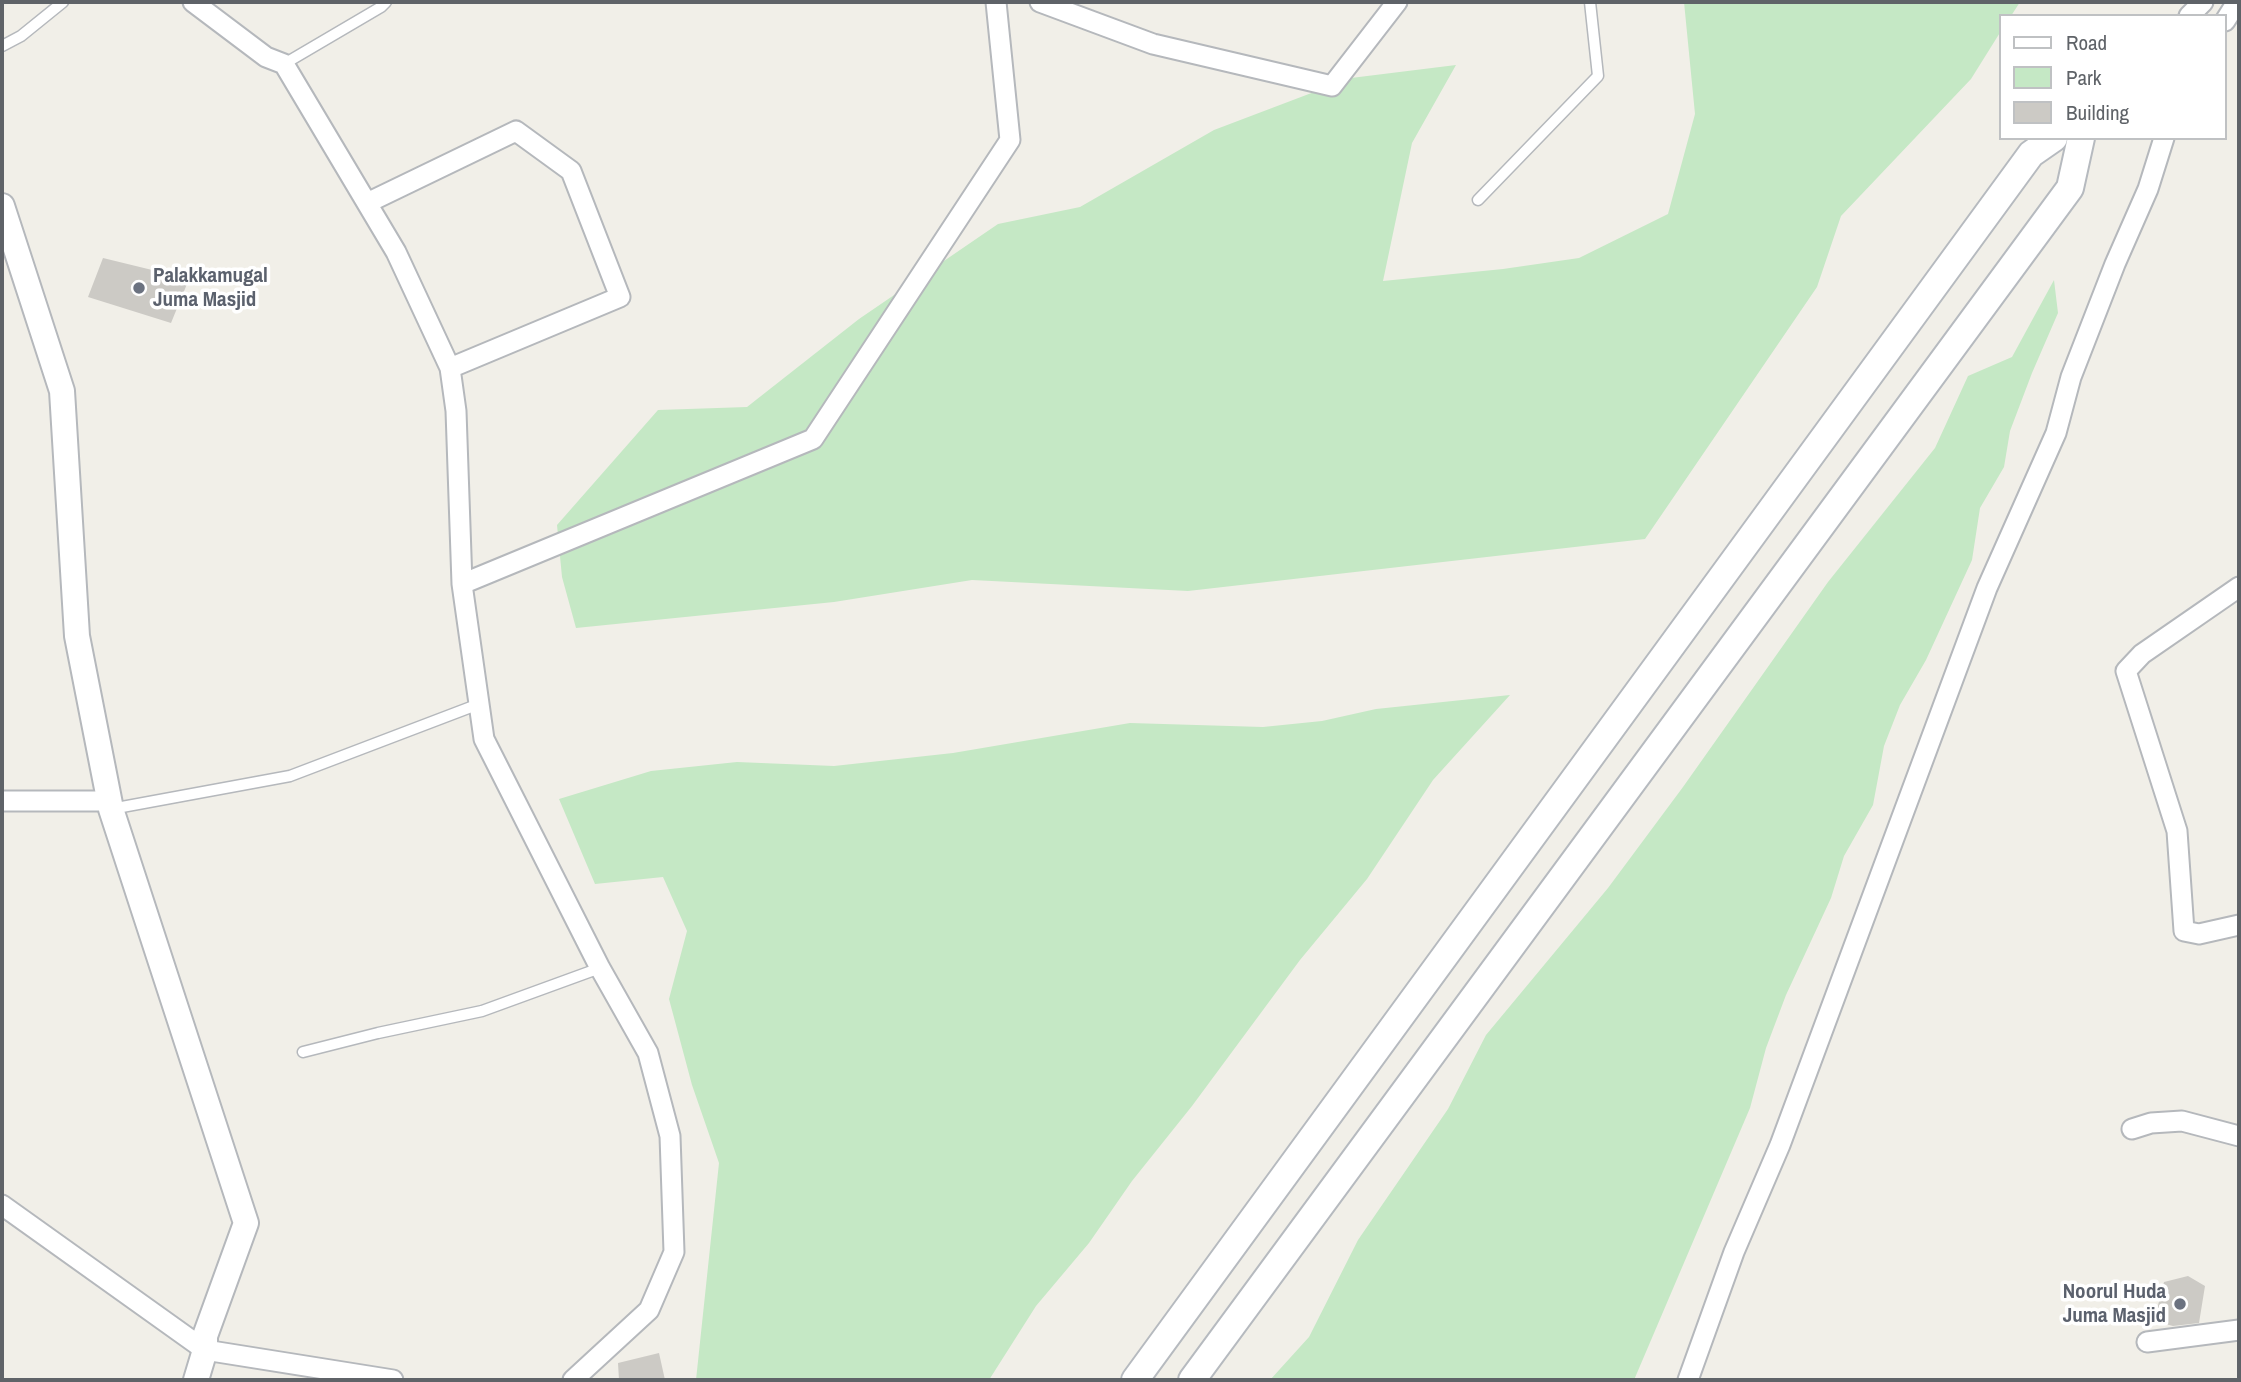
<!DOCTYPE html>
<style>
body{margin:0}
#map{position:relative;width:2241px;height:1382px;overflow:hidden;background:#f1efe8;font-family:"Archivo Narrow",sans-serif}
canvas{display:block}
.frame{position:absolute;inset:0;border:4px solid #5f6368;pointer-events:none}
.legend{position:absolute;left:1999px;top:14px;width:228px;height:126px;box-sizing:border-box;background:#fff;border:2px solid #bfc1c3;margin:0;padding:9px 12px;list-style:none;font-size:21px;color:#5f6368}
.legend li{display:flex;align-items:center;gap:14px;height:35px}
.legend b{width:35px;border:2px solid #bfc1c3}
</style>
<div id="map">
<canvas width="2241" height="1382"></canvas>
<div class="frame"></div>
<ul class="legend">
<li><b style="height:9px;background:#fff"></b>Road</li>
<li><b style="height:19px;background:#c5e8c5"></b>Park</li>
<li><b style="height:19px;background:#cccac5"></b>Building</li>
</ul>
</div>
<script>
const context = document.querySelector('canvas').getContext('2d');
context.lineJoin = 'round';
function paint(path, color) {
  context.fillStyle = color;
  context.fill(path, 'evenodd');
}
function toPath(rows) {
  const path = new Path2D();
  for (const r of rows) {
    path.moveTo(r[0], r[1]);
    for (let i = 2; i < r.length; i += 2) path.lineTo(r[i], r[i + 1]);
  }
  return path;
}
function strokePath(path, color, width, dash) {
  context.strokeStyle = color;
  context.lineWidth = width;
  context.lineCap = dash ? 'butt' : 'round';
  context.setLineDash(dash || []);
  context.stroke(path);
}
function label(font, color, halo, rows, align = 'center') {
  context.font = font + ' "Archivo Narrow",sans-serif';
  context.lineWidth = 7;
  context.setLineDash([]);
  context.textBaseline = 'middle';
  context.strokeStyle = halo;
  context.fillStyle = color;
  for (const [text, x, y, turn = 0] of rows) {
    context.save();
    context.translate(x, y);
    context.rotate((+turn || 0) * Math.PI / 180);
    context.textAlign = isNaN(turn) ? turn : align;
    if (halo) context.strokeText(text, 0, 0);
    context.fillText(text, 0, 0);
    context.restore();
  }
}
paint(toPath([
 [1684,2,2020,2,2011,16,2001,16,2001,31,1971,79,1841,216,1817,287,1645,539,1188,591,972,580,834,602,576,628,562,577,557,525,658,410,747,407,859,319,998,224,1080,207,1214,130,1351,78,1456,65,1412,143,1383,281,1503,269,1579,258,1668,214,1695,114],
 [2054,280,2058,313,2032,373,2010,431,2004,467,1980,508,1972,560,1926,660,1900,705,1884,746,1873,805,1844,856,1831,898,1786,995,1766,1048,1750,1108,1634,1380,1270,1380,1309,1337,1358,1240,1448,1109,1486,1035,1608,888,1683,787,1828,582,1935,448,1968,376,2012,357],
 [1510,695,1433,780,1367,879,1300,960,1192,1106,1132,1181,1089,1243,1036,1306,989,1380,696,1380,719,1163,692,1085,669,999,687,931,663,877,595,884,559,799,651,771,737,762,834,766,953,753,1130,723,1263,727,1322,721,1376,709]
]), '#c5e8c5');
paint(toPath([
 [103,258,189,279,171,323,88,297],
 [2188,1276,2205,1286,2199,1323,2173,1326,2154,1321,2164,1282],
 [659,1353,665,1380,619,1380,618,1363]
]), '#cccac5');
const service = toPath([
 [2,46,21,36,63,2],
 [284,64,381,7,386,2],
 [1478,200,1598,76,1590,2],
 [111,809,290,776,479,704],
 [303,1052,378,1033,482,1011,600,968]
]);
const minor = toPath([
 [193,2,266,57,284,64,396,252,450,368,456,411,462,584,484,739,600,968,648,1053,670,1136,674,1252,649,1310,573,1380],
 [1040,2,1153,44,1332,86,1397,2],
 [2189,16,2203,2],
 [2225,21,2237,2],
 [367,203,516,131,571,171,620,297,450,368],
 [462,584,813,439,1010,140,996,2],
 [2239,587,2142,654,2126,671,2177,831,2184,931,2199,934,2239,925],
 [2,801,109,801],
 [2132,1129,2151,1123,2182,1121,2239,1136],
 [2,1205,205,1350,393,1380],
 [2147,1342,2239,1330],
 [1688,1380,1734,1252,1780,1145,1987,588,2056,433,2071,377,2115,264,2148,189,2164,138]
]);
const tertiary = toPath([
 [2,206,62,391,77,636,111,809,246,1223,205,1336,205,1350,196,1380]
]);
const secondary = toPath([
 [1135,1380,2031,154,2054,138],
 [1192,1380,2070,188,2081,138]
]);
strokePath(service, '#b5b8bc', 13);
strokePath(minor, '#b5b8bc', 23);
strokePath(tertiary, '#b5b8bc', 28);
strokePath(secondary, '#b6babf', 30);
strokePath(service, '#fff', 10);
strokePath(minor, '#fff', 19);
strokePath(tertiary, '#fff', 24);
strokePath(secondary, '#fff', 26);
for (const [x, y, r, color] of [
 [139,288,7,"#6b7280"],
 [2180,1304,7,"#6b7280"]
]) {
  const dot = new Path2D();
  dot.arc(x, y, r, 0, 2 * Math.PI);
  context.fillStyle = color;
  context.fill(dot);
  strokePath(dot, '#fff', 2.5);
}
label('bold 21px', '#5b616d', '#fff', [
 ["Palakkamugal",153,276],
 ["Juma Masjid",153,300],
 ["Noorul Huda",2166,1292,"right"],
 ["Juma Masjid",2166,1316,"right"]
], 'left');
</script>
